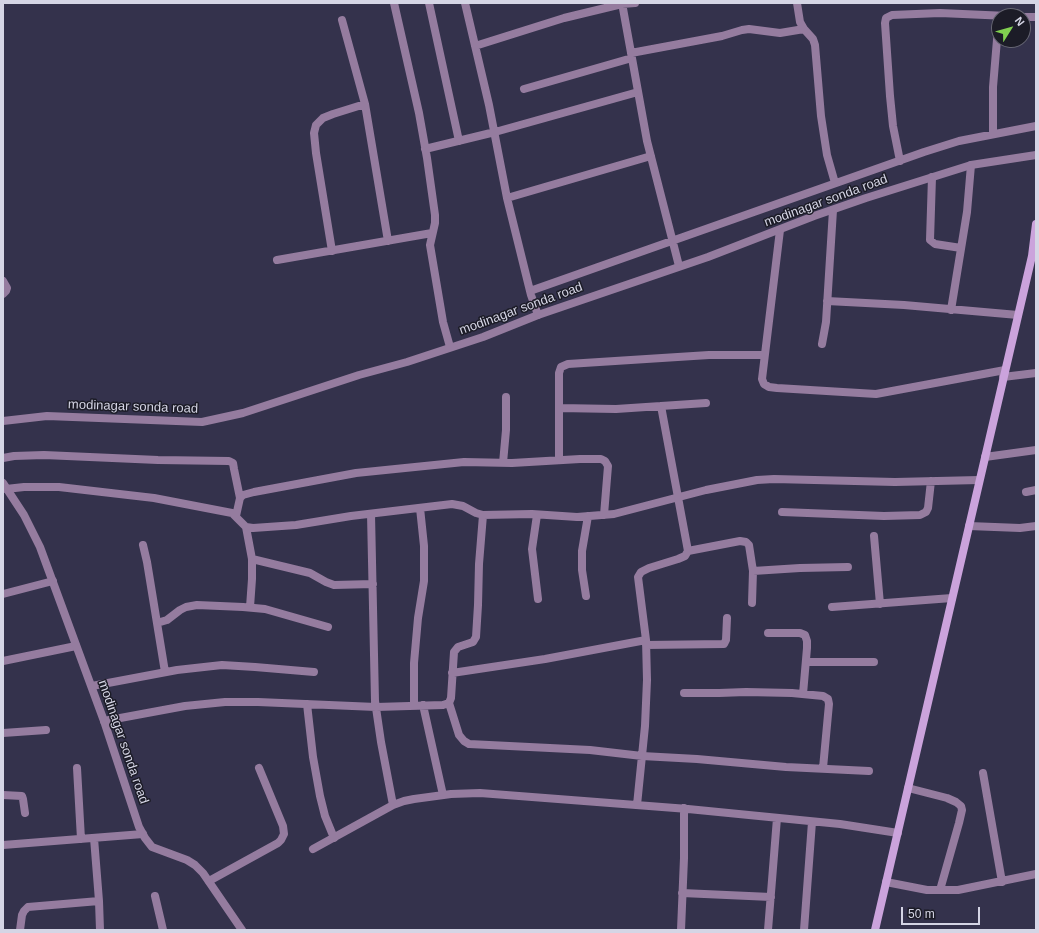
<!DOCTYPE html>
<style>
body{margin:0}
#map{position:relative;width:1039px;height:933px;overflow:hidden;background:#34324c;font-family:Helvetica,sans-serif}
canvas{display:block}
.frame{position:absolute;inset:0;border:4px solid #d5d5e5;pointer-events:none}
.north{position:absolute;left:991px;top:8px;width:40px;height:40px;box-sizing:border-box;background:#1c1c27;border:1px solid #666673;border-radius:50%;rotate:53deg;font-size:11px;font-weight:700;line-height:16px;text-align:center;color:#d5d5e5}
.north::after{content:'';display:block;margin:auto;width:14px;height:18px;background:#81d050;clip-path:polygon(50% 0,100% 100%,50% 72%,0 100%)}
.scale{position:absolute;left:901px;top:907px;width:79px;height:18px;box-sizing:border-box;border:2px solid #d5d5e5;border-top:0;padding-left:5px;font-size:12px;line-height:14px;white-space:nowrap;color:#d5d5e5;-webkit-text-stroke:3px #1c1c27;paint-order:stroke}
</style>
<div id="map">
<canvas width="1039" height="933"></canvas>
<div class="frame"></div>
<div class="north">N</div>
<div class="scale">50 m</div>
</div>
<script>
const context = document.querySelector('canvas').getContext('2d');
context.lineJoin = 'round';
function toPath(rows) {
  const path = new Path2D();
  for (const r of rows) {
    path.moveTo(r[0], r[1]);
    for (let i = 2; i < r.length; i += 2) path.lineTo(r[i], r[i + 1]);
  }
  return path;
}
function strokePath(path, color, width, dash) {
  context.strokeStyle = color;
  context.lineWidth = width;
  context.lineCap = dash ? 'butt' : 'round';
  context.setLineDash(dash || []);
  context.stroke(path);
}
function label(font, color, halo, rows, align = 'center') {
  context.font = font + ' Helvetica,sans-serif';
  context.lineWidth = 3;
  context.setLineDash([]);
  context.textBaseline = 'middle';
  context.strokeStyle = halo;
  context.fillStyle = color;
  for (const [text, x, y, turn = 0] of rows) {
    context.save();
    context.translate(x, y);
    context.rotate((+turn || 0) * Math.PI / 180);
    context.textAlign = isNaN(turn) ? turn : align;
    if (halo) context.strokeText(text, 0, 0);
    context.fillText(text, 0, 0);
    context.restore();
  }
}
strokePath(toPath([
 [394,3,419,113,427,158,435,215,435,223,430,245,443,322,450,347],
 [429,3,459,141],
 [465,3,489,105,507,198,531,295,538,315],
 [622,3,647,141,679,266],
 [797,3,800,22,804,29,813,39,815,45,821,116,827,155,835,183],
 [1023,17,1036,17],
 [342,20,365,104,388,241],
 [475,46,564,18,622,4,635,3],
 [631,53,722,36,742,30,749,29,780,33,804,29],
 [524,89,632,58],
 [993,134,993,87,999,16],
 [425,149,495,132,638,92],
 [900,161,893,126,890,96,885,23,886,18,892,15,940,13,1008,16],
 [932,177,930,240,935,244,961,248],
 [507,198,651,156],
 [780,230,762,379,764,384,769,387,777,388,876,394,1005,370],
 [332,251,316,153,314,133,316,125,323,118,333,114,365,104],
 [277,260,432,233],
 [3,281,7,288,6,291,3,294],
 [530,291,924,152,959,141,1036,126],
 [827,301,904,305,1018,315],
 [951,310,967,212,971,165],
 [822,344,826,322,833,210],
 [1003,377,1036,373],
 [559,408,616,409,706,403],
 [985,457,1036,450],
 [3,458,14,456,44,455,158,460,229,461,233,463,234,469,240,498],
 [559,460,559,373,561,367,568,364,709,355,764,355],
 [503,463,506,430,506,397],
 [6,489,24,487,59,487,154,498,232,513,246,527,253,528,296,525,351,516,452,504,463,506,476,513,483,515,532,514,577,517,614,514,706,490,757,480,774,479,895,482,979,480],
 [1026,492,1036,490],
 [782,512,884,516,920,515,926,512,928,508,931,481],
 [371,514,375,701,381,742,393,805],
 [537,515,532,549,538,599],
 [236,516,240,498,243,495,254,492,356,473,464,462,512,463,580,459,601,459,605,461,608,466,604,515],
 [969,526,1020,528,1036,526],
 [246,527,252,559,252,579,250,607],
 [874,536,880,604],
 [143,545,147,562,165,672],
 [688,551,740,541,746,542,749,545,753,571,752,603],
 [252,559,310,573,326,582,334,585,373,584],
 [753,571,800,568,848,567],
 [3,594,53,581],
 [586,596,582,570,582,551,588,516],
 [832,607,952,598],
 [157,623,167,620,180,610,186,607,197,605,243,607,265,609,328,627],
 [768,633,800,633,805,635,807,641,807,648,803,694],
 [646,645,724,644,726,640,727,618],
 [3,661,76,646],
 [806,662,874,662],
 [452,673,545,659,646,640],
 [92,686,177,670,222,665,255,667,314,672],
 [684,693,719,693,746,692,792,693,823,696,828,699,829,704,823,768],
 [449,703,459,735,464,741,469,744,590,750,642,756,697,759,786,767,869,771],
 [307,704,313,757,320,796,325,816,334,838],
 [423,705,443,795],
 [414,706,414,663,418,618,424,581,424,546,420,508],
 [104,721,185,706,225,702,258,702,376,707,443,705,449,703,451,698,454,652,458,647,473,642,476,637,478,605,479,564,483,515],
 [3,733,46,730],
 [77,768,81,839],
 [983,773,1002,882],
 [908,788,947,798,956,802,961,806,962,810,959,823,940,890],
 [3,795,22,796,23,799,25,813],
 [637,805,645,726,647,680,646,640,638,577,641,572,649,568,678,559,685,556,688,551,661,406],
 [94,838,99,901,100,930],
 [3,845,143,834],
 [313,849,393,805,404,801,414,799,451,794,480,793,688,809,840,824,898,833],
 [209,881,278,843,281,840,284,834,283,826,259,768],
 [886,882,927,890,958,890,1036,874],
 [682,893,771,897],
 [155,896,163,930],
 [20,930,22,915,24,911,28,907,99,901],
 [681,930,684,858,684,808],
 [768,930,777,818],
 [804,930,812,822]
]), '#957c9f', 8);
strokePath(toPath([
 [3,421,47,416,202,422,243,413,359,375,407,362,483,337,538,315,708,257,814,216,866,198,971,165,1036,155],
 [3,483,24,515,40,547,104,721,139,827,145,838,152,847,187,860,195,865,203,873,242,930]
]), '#957c9f', 8);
strokePath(toPath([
 [875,930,1032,256,1036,224]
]), '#cba3dc', 8);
label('13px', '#d5d5e5', '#1c1c27', [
 ["modinagar sonda road",826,201,-20],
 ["modinagar sonda road",521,309,-20],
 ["modinagar sonda road",133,407,2],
 ["modinagar sonda road",123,742,71]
]);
</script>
